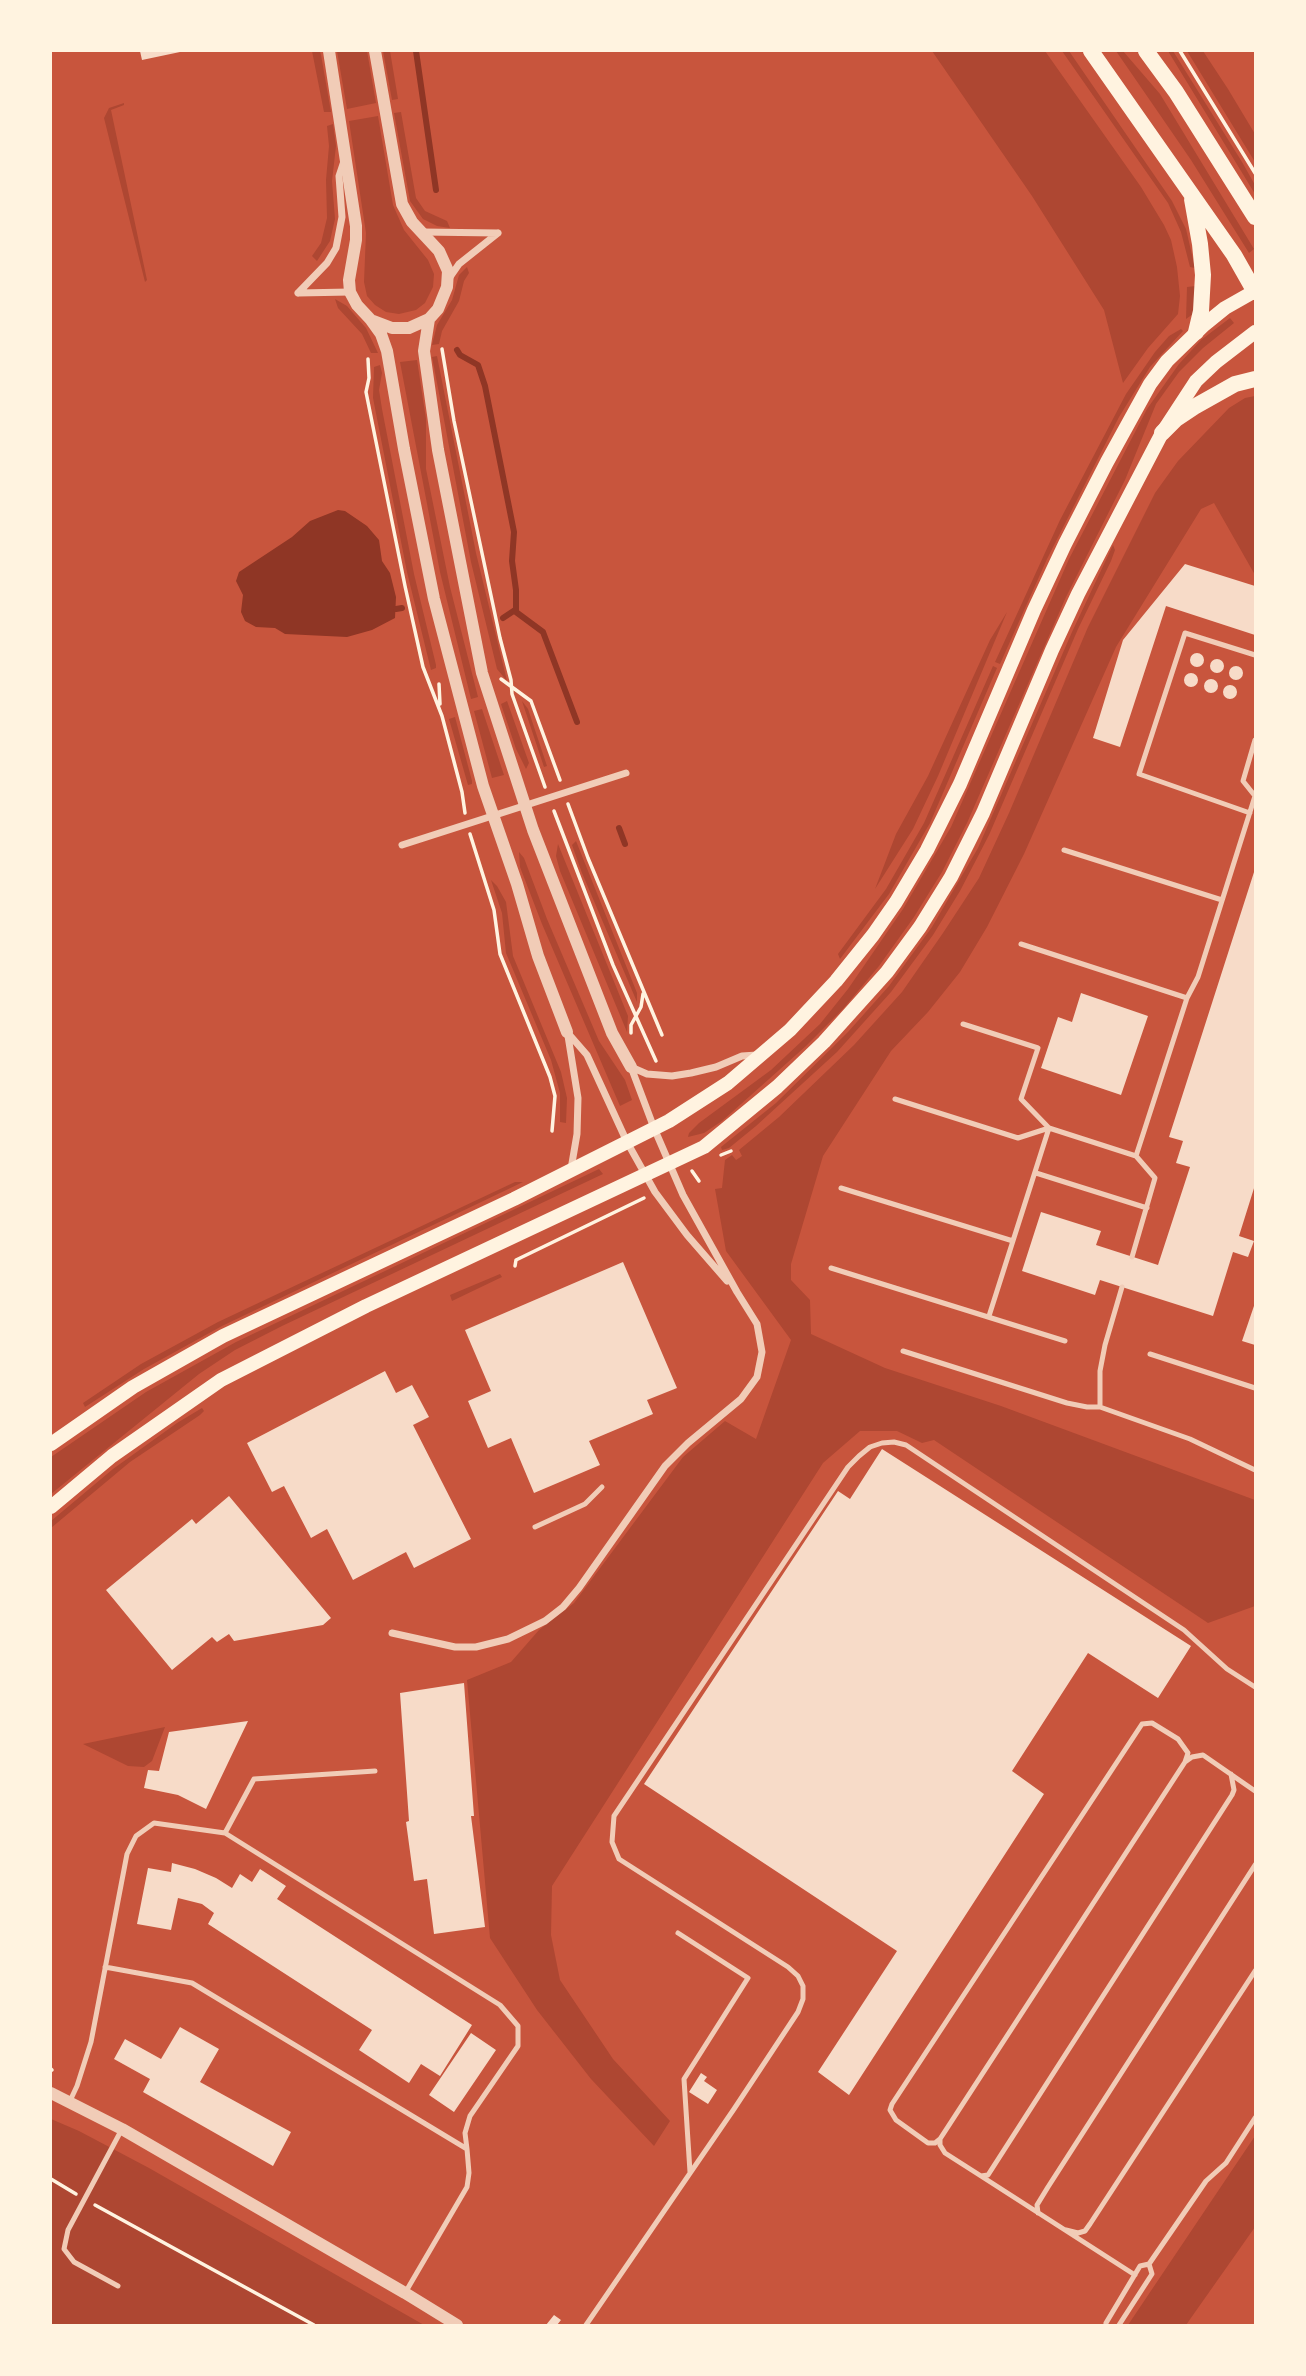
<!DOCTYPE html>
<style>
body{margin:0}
#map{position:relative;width:1306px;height:2376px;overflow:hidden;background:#c8553d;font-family:"DM Sans",sans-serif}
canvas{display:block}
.frame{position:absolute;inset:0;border:52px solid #fff3e0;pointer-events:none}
</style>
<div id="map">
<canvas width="1306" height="2376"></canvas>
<div class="frame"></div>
</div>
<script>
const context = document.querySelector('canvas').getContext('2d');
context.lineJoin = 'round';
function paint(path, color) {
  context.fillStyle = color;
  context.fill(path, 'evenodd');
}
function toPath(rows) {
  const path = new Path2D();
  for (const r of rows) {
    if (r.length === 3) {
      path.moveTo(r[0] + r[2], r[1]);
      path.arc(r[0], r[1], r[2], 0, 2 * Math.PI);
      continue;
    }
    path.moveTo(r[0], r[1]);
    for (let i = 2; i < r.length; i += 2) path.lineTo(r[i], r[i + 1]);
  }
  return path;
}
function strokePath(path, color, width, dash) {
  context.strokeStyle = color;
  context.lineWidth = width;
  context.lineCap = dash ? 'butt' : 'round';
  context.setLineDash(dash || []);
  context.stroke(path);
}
paint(toPath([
 [312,51,320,51,321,55,331,112,324,112],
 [337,51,367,51,376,103,347,109],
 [383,51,390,51,398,99,392,100],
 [932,51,1045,51,1141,187,1164,225,1171,240,1177,267,1180,296,1178,314,1148,348,1123,383,1104,310,1032,196],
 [1062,51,1069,51,1172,201,1186,229,1195,268,1190,267,1181,232,1168,203],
 [1116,51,1123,51,1160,94,1254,249,1249,253,1191,160],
 [1168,51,1173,51,1242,162,1255,185,1255,194],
 [1187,51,1203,51,1228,89,1255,134,1255,162],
 [124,103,124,105,111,110,147,280,145,282,104,118,109,108],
 [401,112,416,198,425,211,447,221,450,228,437,226,423,219,410,201,394,113],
 [378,116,393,205,404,230,428,260,434,274,433,287,425,303,416,310,399,314,386,312,375,305,367,296,364,282,366,233,349,121],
 [333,124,336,146,332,181,335,219,330,241,317,261,312,256,321,243,327,218,326,180,329,146,327,126],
 [467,267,469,273,464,281,459,301,442,331,439,344,432,345,437,325,452,300,459,275],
 [1196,286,1193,314,1186,319,1187,287],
 [335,299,347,306,366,328,378,353,371,353,362,334,338,308],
 [1230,318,1234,323,1203,348,1179,372,1156,404,1125,480,1066,597,967,823,942,872,914,917,879,966,843,1009,806,1046,722,1121,704,1133,688,1137,689,1133,699,1123,771,1070,820,1024,848,989,903,909,951,827,1069,559,1147,409,1179,364,1201,340],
 [1181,329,1183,331,1150,367,1119,417,1047,559,1000,664,995,662,1060,520,1126,394,1155,352,1169,336],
 [437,356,476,553,507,681,497,669,471,562,434,367,432,357],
 [417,360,426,419,426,469,450,587,478,697,471,699,440,572,400,362],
 [380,365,382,373,379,390,382,409,414,574,436,665,436,668,431,670,407,572,373,398,374,367],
 [1255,396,1255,575,1214,503,1201,509,1116,647,1024,854,987,927,960,972,928,1012,891,1051,823,1156,791,1264,791,1280,810,1300,811,1334,885,1368,1001,1406,1255,1500,1255,1606,1208,1623,934,1440,922,1443,897,1431,860,1431,823,1463,552,1886,551,1935,560,1980,613,2059,670,2121,654,2146,591,2079,537,2010,490,1938,467,1680,511,1662,539,1630,574,1603,683,1457,725,1421,756,1439,791,1340,726,1251,715,1189,722,1188,725,1160,732,1155,736,1160,742,1156,739,1150,779,1117,854,1045,902,992,943,933,979,878,1009,813,1088,627,1155,493,1178,461,1229,408,1245,398],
 [1113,545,1115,550,1111,561,1078,629,989,835,960,891,933,935,891,992,837,1052,756,1126,729,1148,722,1150,721,1147,776,1103,848,1032,889,986,932,927,978,848,1072,632],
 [1007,612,938,776,913,829,875,889,896,834,928,776,990,640],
 [993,666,997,668,930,823,889,894,840,959,838,954,886,889,924,823],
 [507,701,529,763,526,769,516,749,501,704],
 [522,701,528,709,547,766,544,767],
 [482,709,504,775,492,778,474,711],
 [455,717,472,781,472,784,468,785,449,719],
 [576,841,637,993,637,1002,582,873,572,845],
 [558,844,628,1016,627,1032,560,871,556,856],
 [519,852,524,858,547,919,599,1041,625,1080,632,1100,620,1106,542,924,520,867],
 [491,880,497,886,506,902,513,956,561,1072,567,1098,566,1123,560,1122,560,1093,551,1060,506,953,502,913],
 [599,1169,603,1174,282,1326,235,1350,199,1374,51,1494,51,1457,146,1392,236,1342],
 [515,1182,523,1182,222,1326,144,1369,85,1407,83,1403,141,1364,218,1322],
 [500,1274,502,1277,452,1301,450,1295],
 [202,1408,204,1411,200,1415,130,1462,51,1528,51,1521,113,1469,177,1423],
 [165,1727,152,1761,144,1767,128,1766,83,1744],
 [51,2119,79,2131,149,2168,424,2325,51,2325],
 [1255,2136,1255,2227,1186,2325,1128,2325]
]), '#ae4732');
paint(toPath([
 [338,510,345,511,367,526,379,540,382,561,390,573,396,597,395,618,372,630,347,637,285,634,275,628,256,627,245,621,241,612,243,595,236,581,239,572,292,537,310,521]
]), '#8f3625');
strokePath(toPath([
 [416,51,436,190],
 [457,350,460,355,478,365,485,386,514,532,512,561,516,590,516,612,543,632,577,722],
 [396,609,402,608],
 [503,618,515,610],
 [619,828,625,844]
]), '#8f3625', 6);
paint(toPath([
 [140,51,180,51,180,52,142,60],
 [1185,564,1255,586,1255,635,1166,606,1120,747,1093,738,1123,640],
 [1197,660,7],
 [1217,666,7],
 [1236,673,7],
 [1191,680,7],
 [1211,686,7],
 [1230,692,7],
 [1255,869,1255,1185,1239,1236,1254,1241,1248,1257,1233,1252,1213,1316,1100,1280,1095,1295,1022,1271,1041,1212,1101,1231,1096,1245,1158,1265,1190,1167,1176,1163,1183,1141,1169,1137],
 [1081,993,1148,1016,1121,1095,1041,1068,1058,1017,1072,1022],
 [623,1262,677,1388,647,1400,653,1414,589,1441,600,1465,534,1493,511,1438,488,1448,468,1401,491,1391,465,1330],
 [1255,1303,1255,1345,1242,1341],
 [385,1371,396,1393,412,1385,429,1417,413,1425,471,1539,414,1568,406,1552,353,1580,327,1529,311,1538,284,1486,272,1492,247,1443],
 [882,1449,1191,1646,1158,1698,1088,1653,1012,1771,1044,1794,849,2095,818,2072,897,1951,644,1784,838,1491,850,1499],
 [229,1496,331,1618,323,1625,234,1641,229,1634,217,1642,212,1637,172,1670,106,1590,192,1519,196,1524],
 [464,1683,474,1816,471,1816,485,1927,434,1934,427,1879,414,1881,406,1822,409,1821,400,1693],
 [248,1721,206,1809,178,1795,144,1788,148,1770,159,1771,169,1732],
 [172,1863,195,1869,216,1878,232,1888,240,1874,252,1882,260,1869,286,1886,277,1899,472,2025,440,2076,421,2064,409,2083,359,2050,372,2030,208,1924,214,1913,202,1904,178,1898,171,1930,137,1924,148,1868,171,1872],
 [180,2027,219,2049,200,2082,291,2132,273,2166,143,2092,150,2079,114,2059,125,2039,161,2059],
 [471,2033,496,2050,454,2112,429,2095],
 [701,2073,707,2077,704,2081,717,2090,708,2104,689,2092],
 [554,2315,561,2320,557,2325,546,2325]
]), '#f7dbc8');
strokePath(toPath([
 [1180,51,1255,173],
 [442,349,454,421,500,638,511,680,512,694,545,787],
 [368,359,369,378,366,392,405,586,423,667,442,716,462,792,465,813],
 [501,679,531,701,560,780],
 [439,684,440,704],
 [568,804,588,858,662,1035],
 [554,811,613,965,656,1061],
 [470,834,494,910,500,954,550,1077,555,1096,552,1131],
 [631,1033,631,1025,641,1007,643,994],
 [721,1155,731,1151],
 [692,1171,699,1181],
 [515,1266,516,1260,644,1198],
 [51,2069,52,2070],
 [51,2179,76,2194],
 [95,2205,314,2325]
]), '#fff3e0', 3.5);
strokePath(toPath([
 [1255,796,1243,781,1255,740],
 [1250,813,1139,774,1185,633,1255,655],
 [1064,850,1222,900],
 [1021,944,1187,998],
 [895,1099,1018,1138,1049,1128,1021,1099,1038,1048,963,1024],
 [1136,1156,1187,998,1198,977,1255,796],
 [1036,1173,1147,1208],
 [841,1188,1013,1241],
 [831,1268,1065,1341],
 [989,1316,1049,1128,1136,1156,1155,1178,1132,1257],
 [903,1351,1067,1403,1087,1407,1100,1407,1190,1439,1255,1470],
 [1150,1354,1255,1388],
 [1100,1407,1100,1371,1105,1345,1122,1287],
 [535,1527,585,1504,602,1487],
 [1185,1762,1188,1753,1178,1739,1152,1723,1142,1724,892,2104,890,2110,896,2120,928,2143,935,2143,940,2139,1185,1762,1192,1757,1203,1755,1255,1791],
 [225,1833,254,1779,375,1771],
 [678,1933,748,1978,684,2079,690,2172],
 [105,1967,192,1983,467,2149,469,2173,467,2187,405,2293],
 [69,2103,77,2086,91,2042,127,1854,136,1836,154,1823,225,1833,500,2005,518,2026,518,2046,470,2116,465,2133,467,2149],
 [940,2139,940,2145,945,2153,981,2176,988,2175,1232,1795,1234,1790,1231,1774],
 [981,2176,1135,2275],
 [1038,2213,1037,2205,1048,2187,1255,1865],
 [1066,2230,1078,2233,1085,2231,1090,2224,1255,1971],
 [118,2286,74,2262,64,2249,68,2230,122,2129],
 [1106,2323,1140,2266,1149,2264],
 [586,2325,734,2109,798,2012,803,1999,803,1986,798,1976,788,1967,619,1859,612,1842,614,1816,848,1467,859,1456,870,1447,882,1443,894,1442,906,1445,1184,1630,1227,1669,1255,1687],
 [1119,2325,1152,2274,1149,2264,1206,2181,1226,2163,1255,2118]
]), '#f1ccb7', 5);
strokePath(toPath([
 [422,232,498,233],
 [450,277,459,264,498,233],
 [298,293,327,263,336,248,342,217,339,176,344,161],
 [298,293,350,292],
 [402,845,626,773],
 [567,1032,587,1055,627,1142,655,1192,687,1235,727,1281],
 [568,1036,578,1098,577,1134,571,1169],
 [631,1067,647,1074,672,1076,691,1073,716,1067,742,1056,757,1055],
 [392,1633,455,1647,476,1647,508,1639,545,1621,563,1607,579,1588,665,1466,688,1443,741,1399,757,1377,762,1352,757,1324,737,1292,683,1195,654,1128,631,1067]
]), '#f1ccb7', 7);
strokePath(toPath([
 [329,51,356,226,356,240,349,280,350,292,357,305,371,320,392,328,409,328,429,319,438,309,447,287,448,271,439,251,412,222,402,204,375,51],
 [429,319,424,351,438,450,482,673,533,830,612,1033,631,1067],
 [371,320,381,334,387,351,404,449,434,599,483,786,517,884,538,956,567,1032],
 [51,2093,122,2129,405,2293,457,2325]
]), '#f1ccb7', 12);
strokePath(toPath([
 [51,1444,133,1387,223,1336,514,1199,669,1121,728,1083,790,1030,836,981,873,935,896,902,927,850,960,784,1034,610,1065,544,1107,462,1150,384,1167,361,1204,325,1225,308,1255,291],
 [51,1507,112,1456,221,1380,366,1306,704,1147,777,1087,824,1042,887,972,920,927,951,877,983,813,1052,650,1078,594,1162,433,1196,381,1216,362,1255,332]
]), '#fff3e0', 14);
strokePath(toPath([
 [1091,51,1234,255,1255,292],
 [1146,51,1176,92,1255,217],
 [1192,199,1200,244,1203,275,1201,311,1196,332],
 [1162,433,1176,419,1194,407,1235,384,1255,379]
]), '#fff3e0', 16);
</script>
